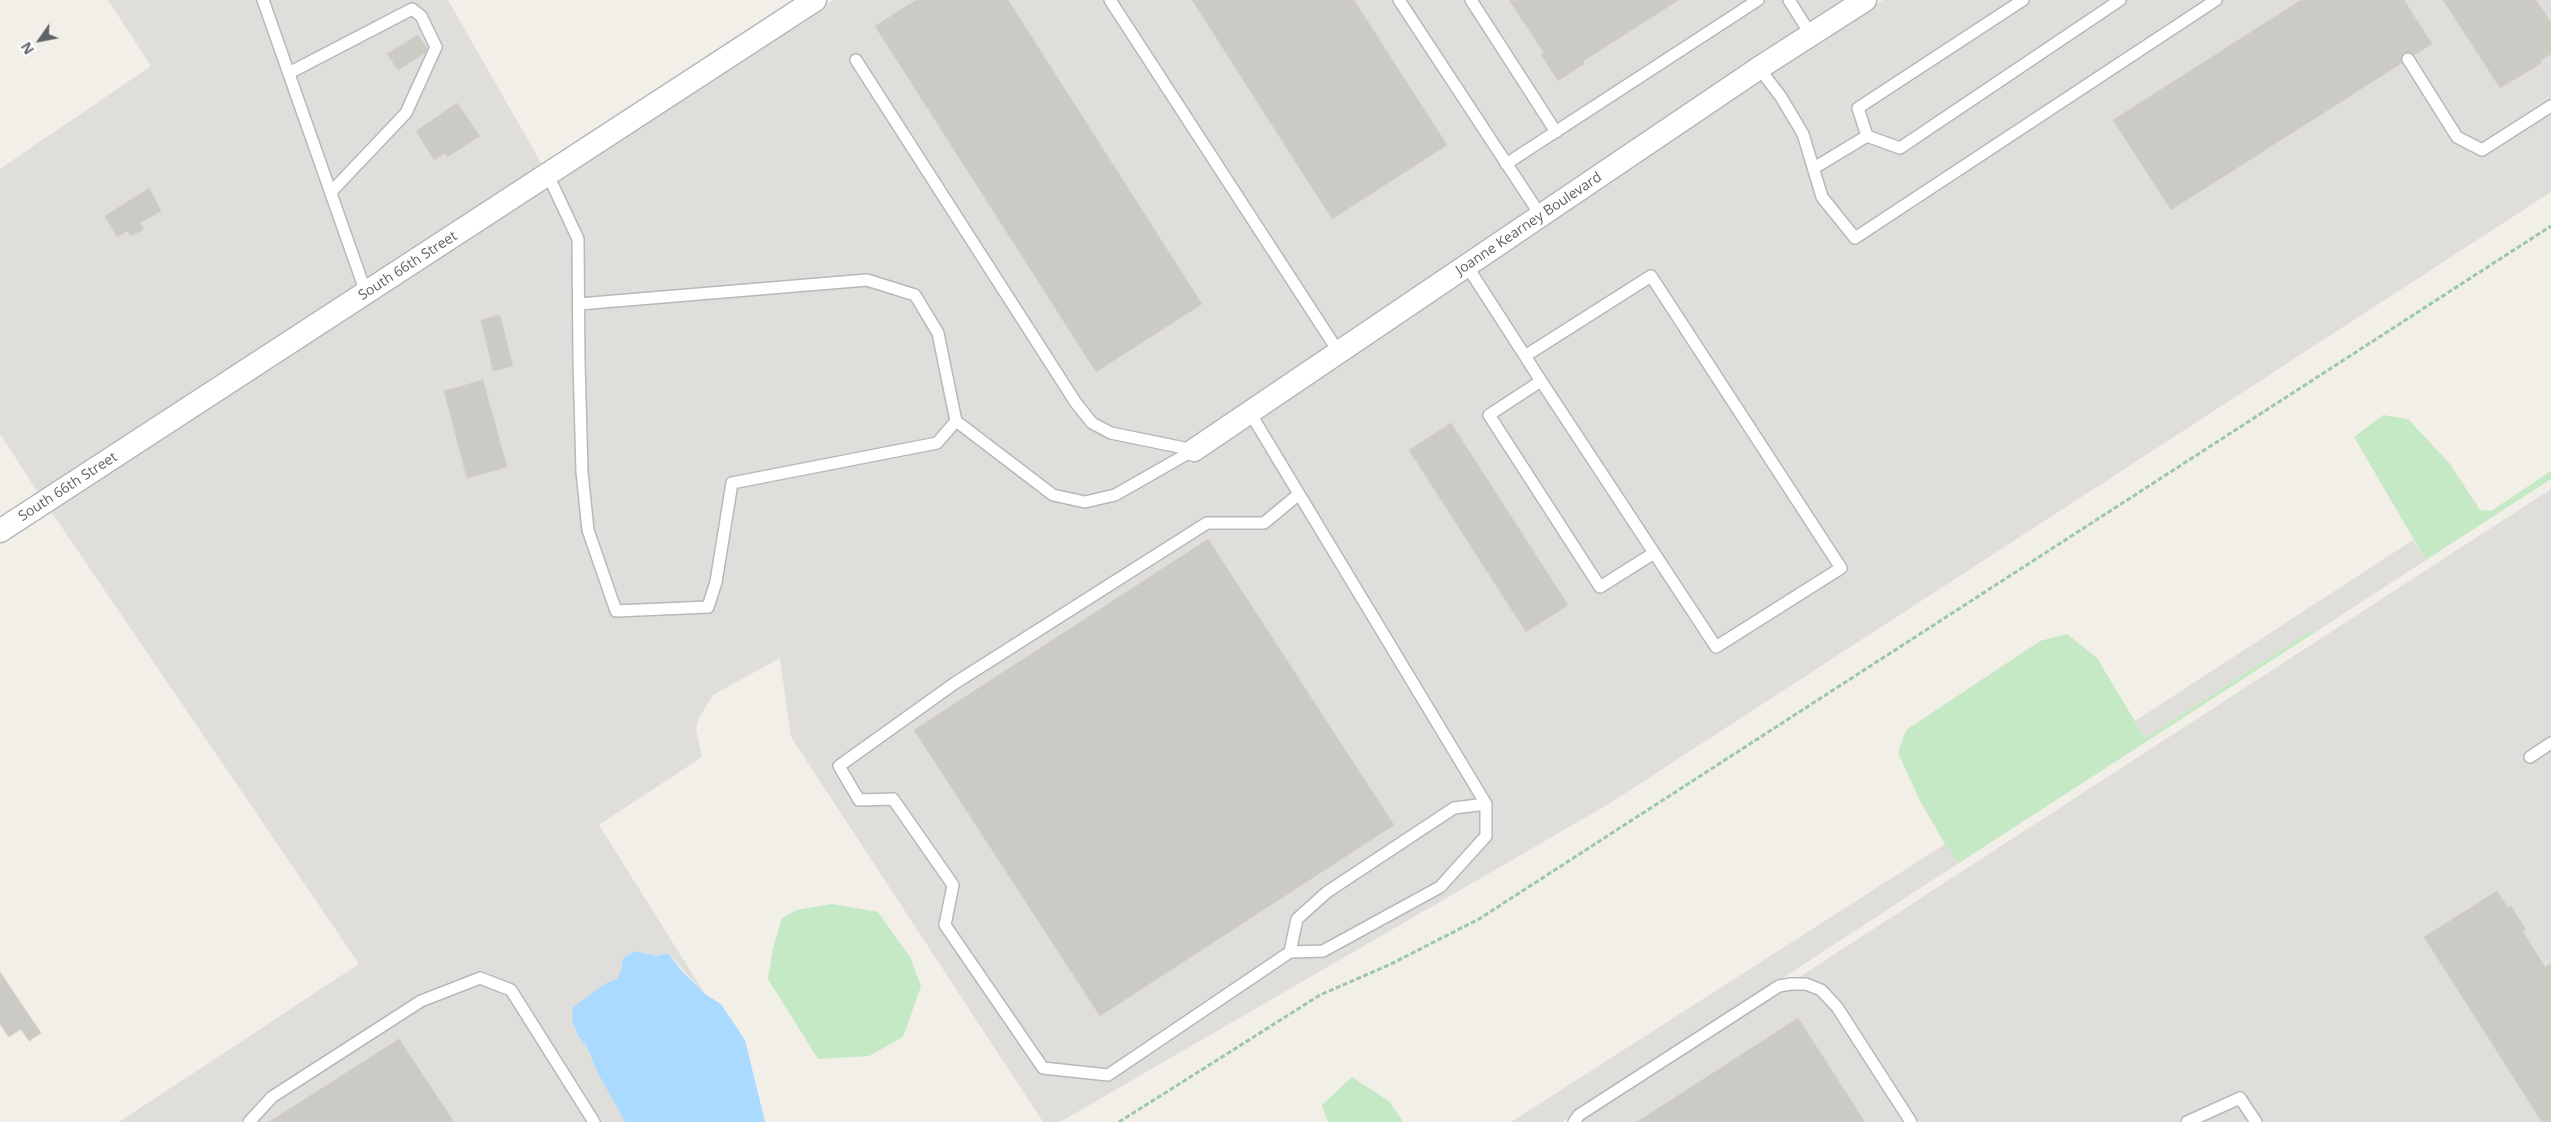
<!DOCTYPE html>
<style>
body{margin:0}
#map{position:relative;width:2551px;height:1122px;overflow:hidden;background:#f1efe8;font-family:"Open Sans",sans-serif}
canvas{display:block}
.north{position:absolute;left:15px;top:15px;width:50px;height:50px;-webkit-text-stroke:4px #fff;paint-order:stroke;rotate:237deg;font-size:14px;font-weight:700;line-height:20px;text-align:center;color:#5f6368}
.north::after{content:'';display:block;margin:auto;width:18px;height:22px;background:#5f6368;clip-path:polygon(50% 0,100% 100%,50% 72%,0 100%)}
</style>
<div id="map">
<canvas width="2551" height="1122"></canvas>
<div class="north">N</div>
</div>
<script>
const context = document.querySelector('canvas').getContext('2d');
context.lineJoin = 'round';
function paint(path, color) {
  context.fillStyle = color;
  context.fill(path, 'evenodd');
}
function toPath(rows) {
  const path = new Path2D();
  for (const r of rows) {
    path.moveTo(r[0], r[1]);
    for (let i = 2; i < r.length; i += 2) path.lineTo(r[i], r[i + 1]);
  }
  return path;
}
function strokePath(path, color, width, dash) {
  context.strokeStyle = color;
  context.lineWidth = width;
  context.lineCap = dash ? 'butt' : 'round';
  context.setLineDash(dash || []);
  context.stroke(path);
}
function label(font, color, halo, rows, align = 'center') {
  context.font = font + ' "Open Sans",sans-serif';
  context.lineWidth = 4;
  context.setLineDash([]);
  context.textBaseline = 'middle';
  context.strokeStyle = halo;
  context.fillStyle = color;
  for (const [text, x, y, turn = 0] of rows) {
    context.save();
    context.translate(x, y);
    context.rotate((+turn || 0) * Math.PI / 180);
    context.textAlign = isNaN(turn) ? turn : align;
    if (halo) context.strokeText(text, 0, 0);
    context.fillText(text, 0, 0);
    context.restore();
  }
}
paint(toPath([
 [108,0,448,0,543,166,39,494,0,434,0,169,151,66],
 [833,0,1847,0,1180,449,1191,464,1254,419,1764,76,1883,0,2551,0,2551,192,1607,805,1060,1122,1043,1122,791,737,780,658,713,695,698,720,696,730,702,757,599,825,705,994,668,953,657,956,635,951,623,958,621,970,617,979,606,983,593,993,578,1036,587,1047,597,1072,625,1122,119,1122,359,964,50,510],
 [2551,489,2551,1122,1576,1122],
 [2413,540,2426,560,2314,633,2312,630,2145,738,2135,721],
 [1945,844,1959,863,1562,1122,1511,1122]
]), '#e0deda');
paint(toPath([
 [2383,415,2408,419,2450,464,2480,510,2491,511,2551,471,2551,479,2426,560,2354,437],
 [2312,630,2314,633,1959,863,1945,844,1919,799,1898,753,1906,730,2040,641,2067,634,2097,658,2145,738],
 [832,904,878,912,910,957,921,986,903,1037,869,1056,818,1059,768,979,773,948,782,918,797,910],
 [1352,1077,1390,1102,1403,1122,1328,1122,1322,1105]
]), '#c5e8c5');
paint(toPath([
 [635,951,657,956,668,953,681,970,705,994,721,1004,745,1040,765,1122,625,1122,597,1072,587,1047,578,1036,572,1020,573,1007,606,983,617,979,621,970,623,958]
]), '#aadaff');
const building = toPath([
 [916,0,1008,0,1202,304,1096,372,875,26,916,0],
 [1192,0,1354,0,1447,145,1332,219,1192,0],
 [1509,0,1679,0,1583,61,1584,64,1558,81,1541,54,1544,53,1509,0],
 [2301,0,2404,0,2432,44,2414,55,2408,52,2404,53,2401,59,2402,63,2171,210,2113,120,2301,0],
 [2443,0,2536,0,2551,22,2551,54,2540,61,2542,63,2500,88,2443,0],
 [418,35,427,49,425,53,398,70,387,54,418,35],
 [457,103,480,136,447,157,445,153,434,160,416,131,457,103],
 [149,188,161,211,140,223,144,229,131,236,127,231,117,237,105,216,149,188],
 [500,315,513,366,493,371,481,320,500,315],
 [483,380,507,467,467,478,444,391,483,380],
 [1451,423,1568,605,1526,632,1409,450,1451,423],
 [1208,539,1394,825,1100,1016,914,730,1208,539],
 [2497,891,2508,908,2511,906,2526,930,2523,932,2545,967,2551,963,2551,1122,2542,1122,2424,937,2497,891],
 [0,972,41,1033,29,1041,21,1029,9,1037,0,1024,0,972],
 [1798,1018,1865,1122,1637,1122,1798,1018],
 [399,1039,454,1122,269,1122,399,1039]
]);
paint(building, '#cccac5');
strokePath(building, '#d6d1c6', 1);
const service = toPath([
 [263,0,366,293],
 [1110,0,1338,351],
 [1399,0,1541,216],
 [1471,0,1556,132],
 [1789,0,1811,35],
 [2408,59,2457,137,2482,150,2551,106],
 [856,60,1076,403,1092,423,1111,433,1194,450],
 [1759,68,1781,97,1803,134,1822,197,1855,238,2216,0],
 [289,73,412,9,421,16,436,47,406,113,331,192],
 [1867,136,1900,148,2120,0],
 [1867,136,1858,108,2023,0],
 [1506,164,1758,0],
 [1814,168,1867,136],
 [548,175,578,239,579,362,582,472,588,530,616,611,708,607,716,582,732,483,937,443,956,421,938,333,915,295,867,280,579,304],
 [1467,266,1525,356,1541,381,1716,647,1841,568,1651,276,1525,356],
 [1541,381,1489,415,1600,587,1654,553],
 [1249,411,1299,494,1486,804,1486,836,1440,887,1323,951,1290,952,1108,1075,1043,1068,945,925,953,885,893,799,859,800,839,766,955,683,1207,523,1264,523,1299,494],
 [956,421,1053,495,1085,502,1115,495,1194,450],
 [2530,757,2551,743],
 [1290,952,1297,919,1327,892,1454,808,1486,804],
 [249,1122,272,1097,421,1001,480,978,511,990,594,1122],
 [1574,1122,1579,1115,1779,986,1791,984,1806,984,1821,990,1837,1007,1911,1122],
 [2187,1122,2240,1098,2256,1122]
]);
const minor = toPath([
 [1194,450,1759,68,1865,0],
 [0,531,815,0]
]);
strokePath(service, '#b5b8bc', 14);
strokePath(minor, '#b5b8bc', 25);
strokePath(toPath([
 [1119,1122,1320,995,1389,965,1479,919,2551,226]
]), '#9cc7a9', 3, [5, 2.5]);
strokePath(service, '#fff', 11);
strokePath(minor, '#fff', 22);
label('14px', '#5f6368', '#fff', [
 ["Joanne Kearney Boulevard",1529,224,-34],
 ["South 66th Street",408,266,-33],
 ["South 66th Street",68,487,-33]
]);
</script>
